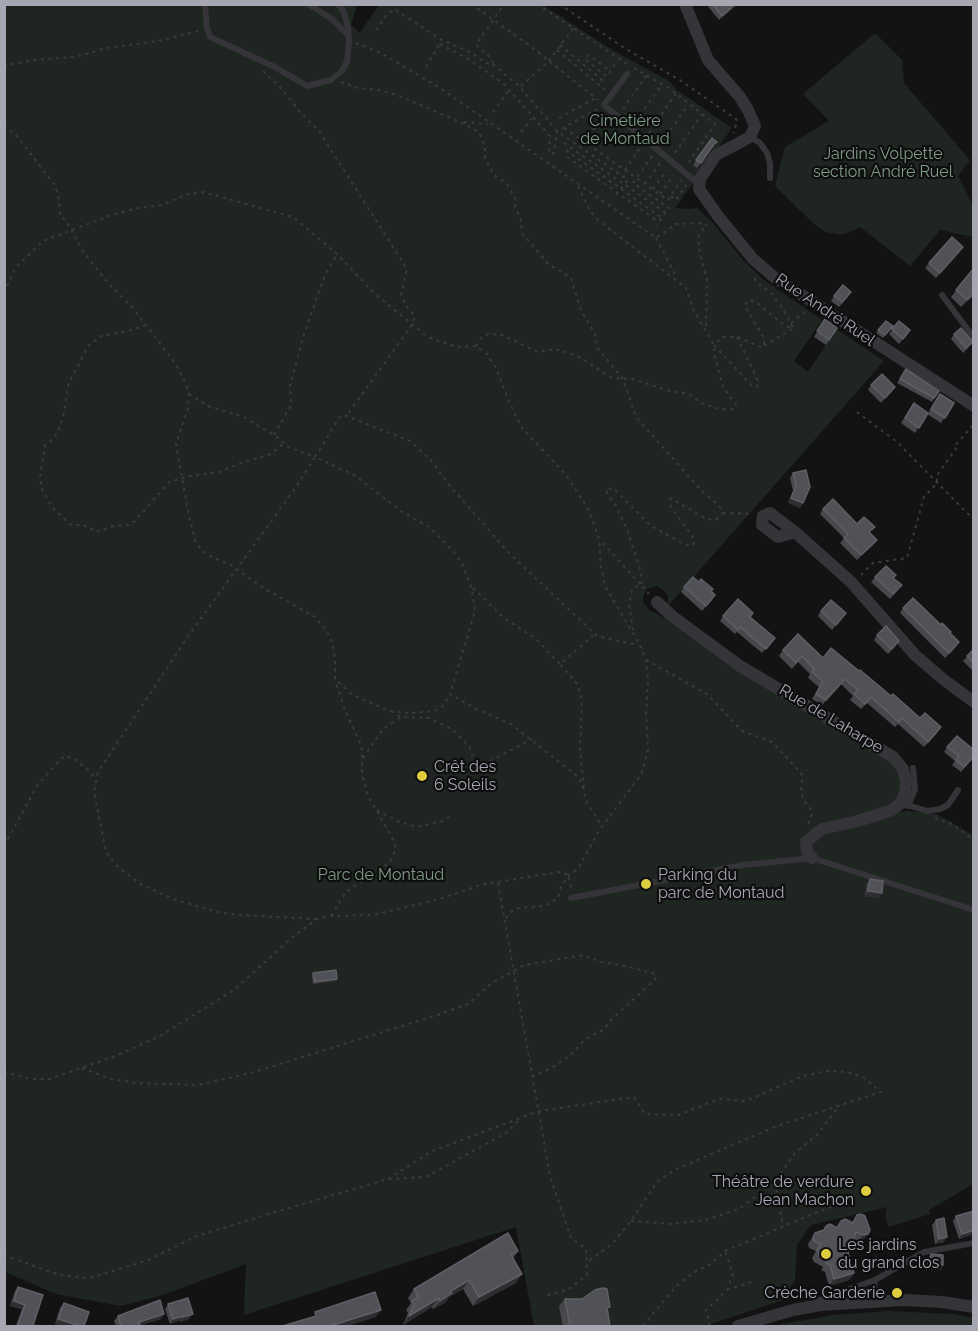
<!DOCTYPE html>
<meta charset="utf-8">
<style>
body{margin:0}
#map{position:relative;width:978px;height:1331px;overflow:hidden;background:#131314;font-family:Raleway,sans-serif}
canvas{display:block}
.frame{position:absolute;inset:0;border:6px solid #a6a7b3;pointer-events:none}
</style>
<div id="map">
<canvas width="978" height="1331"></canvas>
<div class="frame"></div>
</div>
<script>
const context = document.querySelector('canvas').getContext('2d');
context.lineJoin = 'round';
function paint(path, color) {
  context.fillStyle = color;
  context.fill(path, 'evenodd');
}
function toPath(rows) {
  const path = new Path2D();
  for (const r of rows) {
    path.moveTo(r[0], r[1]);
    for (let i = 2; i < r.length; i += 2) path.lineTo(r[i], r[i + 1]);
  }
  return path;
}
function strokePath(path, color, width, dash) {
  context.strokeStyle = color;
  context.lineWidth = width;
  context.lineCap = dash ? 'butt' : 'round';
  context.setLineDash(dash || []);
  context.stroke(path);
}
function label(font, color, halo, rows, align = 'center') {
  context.font = font + ' Raleway,sans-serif';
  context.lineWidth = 4.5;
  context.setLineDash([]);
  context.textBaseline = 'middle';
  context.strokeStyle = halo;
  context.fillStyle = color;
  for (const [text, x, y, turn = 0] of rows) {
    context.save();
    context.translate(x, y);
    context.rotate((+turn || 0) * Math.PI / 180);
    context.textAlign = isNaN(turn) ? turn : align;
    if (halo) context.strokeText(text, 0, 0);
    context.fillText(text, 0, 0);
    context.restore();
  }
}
paint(toPath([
 [4,5,357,5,351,25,360,33,379,5,543,5,614,51,669,81,677,90,732,128,675,208,688,209,697,208,712,222,743,260,764,280,822,320,794,361,808,372,836,329,884,361,668,606,668,595,661,588,656,586,647,589,644,594,643,602,649,610,678,625,884,755,900,774,901,783,897,812,909,811,937,814,973,835,973,1184,929,1210,930,1214,889,1227,885,1217,887,1207,811,1225,797,1245,795,1280,789,1289,792,1297,705,1326,534,1326,516,1227,244,1315,246,1264,160,1296,121,1306,56,1294,5,1272],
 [875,33,902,60,904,83,970,160,958,176,973,205,973,237,940,230,910,266,860,227,842,235,825,232,814,224,775,186,785,147,829,121,803,94],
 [888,1311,954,1314,973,1318,973,1326,772,1326,833,1315]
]), '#1f2621');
strokePath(toPath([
 [471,4,529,45,598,100],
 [537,4,629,65],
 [559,4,626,49,680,80,737,120,734,133],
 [376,30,386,16,394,9,442,40,472,53,486,63,493,64,492,59,476,45,504,4],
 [356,43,381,53,440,88,656,238,676,224,702,223,707,225],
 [440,44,468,59,503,83,550,136,549,153,551,154,554,153,557,131,598,109],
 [560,45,603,81],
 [557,50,605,90],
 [493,64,520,87,557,131,628,180,615,196],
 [4,66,32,60,76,57,106,48,158,41,199,31],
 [426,67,442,40],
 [634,68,669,88,715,124,688,164],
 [263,71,279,86,300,112,319,131,407,269,401,295,407,307,415,316,412,325,347,415],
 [609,73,617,60],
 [606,76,585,59,589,55,610,71],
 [341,82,358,88,377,90,397,95,460,122,479,132,485,146,485,158,494,175,507,184,515,198,515,206,521,220,522,233,549,265,564,273,571,279,581,310,595,334,596,346,623,379,636,417,702,491,720,507,723,513,715,520,706,519,674,500,670,499,671,507,694,539,694,544,690,546,682,543,651,526,614,489,607,488,607,493,616,506,627,530,641,572,642,586,601,541],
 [521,86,549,61,573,28],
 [623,109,647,75],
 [493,112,509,90],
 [559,118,596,98],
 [608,120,579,138,668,200,681,180],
 [636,121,662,84],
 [464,122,488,124],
 [4,126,16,135,54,184,58,193,60,214,70,227,82,250,107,282,132,307,175,363,186,384,189,394,188,408,176,444,189,516,195,540,200,548,207,555,231,565,260,586,315,617,326,630,332,641,335,659,335,679,351,694,389,711,411,713,435,711,442,707,450,694,476,709,511,724,577,776,581,782,587,803,602,826],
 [564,128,579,138],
 [521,132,532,118],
 [649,133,676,93],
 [662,142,688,105],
 [564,143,666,213],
 [566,150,662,218],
 [675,153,702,114],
 [652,156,633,183,669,208,656,226],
 [567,157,659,222],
 [625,170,640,148],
 [645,184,661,162],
 [653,189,667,170],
 [660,194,674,175],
 [671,196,676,200,686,185],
 [656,238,677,278],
 [4,293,16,267,43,241,109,216,133,209,161,205,188,194,203,192,293,217,337,254,374,293,428,337,456,347,476,346,487,354,496,368,509,402,522,428,566,475,589,510,599,539,601,567,605,586,640,645,646,660,648,681,646,714,648,750,641,775,600,829,578,869,569,875,561,887,558,898,545,906,519,908,511,912,505,919],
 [791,323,805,312],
 [146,325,128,331,101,336,88,346,68,385,64,413,58,432,53,439,45,445,40,477,42,489,52,507,71,525,84,525,96,532,114,526,128,525,135,521,169,482,190,476,219,472,241,463,271,454,284,443],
 [706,326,707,280,700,254,698,237,706,225],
 [737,337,758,381,757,387,751,385,714,345,723,337,738,337,761,347,764,346,764,338,746,308,746,303,749,300,756,302,785,326,793,328,783,309,771,293,756,282,753,275],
 [476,346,481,338,488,334,502,335,538,352,555,349,569,353,581,358,612,378,633,379,666,390,689,394,701,403,716,408,729,410,735,408,736,405,723,387,715,357,713,343,694,311,686,288,598,220,590,211,576,182],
 [764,346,792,329],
 [189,394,208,406,244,417,277,437,288,447,315,457,339,418,344,415,410,441,430,459,451,487,508,552,595,634,601,637,638,645],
 [857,412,897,442,974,520],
 [274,435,290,407,291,402,290,386,303,337,325,275,337,254],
 [723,513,753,514],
 [861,575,873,563,907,558,924,497,937,483,937,475,956,449,954,447,974,424],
 [473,588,504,618,536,639,560,664],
 [633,630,629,604,632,590,635,587,642,586,649,594],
 [646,660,707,694,742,731,772,742,790,761,803,776,801,790,803,799,812,811,811,818,807,826],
 [391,711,401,717,429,718,452,729,469,746,477,768,532,739],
 [363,758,383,729,401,717],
 [584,788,580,750,582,699,577,684,560,664,595,634],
 [377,810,397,821,417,827,443,821,452,815],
 [935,818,952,824,974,840],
 [4,846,38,784,64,756,73,758,79,762,95,777],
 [569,877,571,889],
 [498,883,550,1176,571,1238,586,1249,587,1275,569,1289,544,1296],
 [331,916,346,892,386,865,391,860,396,848,392,837,368,796,362,774,362,747,345,710,335,680],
 [317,919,239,915,218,912,176,900,140,884,116,865,106,852,94,791,98,772,189,635,296,487,315,457,354,475,401,511,429,527,453,551,463,565,472,590,475,611,450,694],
 [82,1068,108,1078,135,1083,197,1085,251,1073,434,1016,468,1004,492,983,524,965,583,955,601,962,622,965,655,974,656,978,647,987,613,1018,603,1030,584,1040,571,1055,550,1069,533,1076],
 [4,1072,30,1079,49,1079,113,1057,160,1036,234,990,294,936,317,919,331,916,373,915,436,900,484,884,560,872,569,875],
 [388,1179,432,1151,539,1111,634,1097,645,1114,678,1115,719,1099,746,1101,803,1076,827,1071,847,1072,863,1077,881,1092,777,1126,674,1170,657,1182,631,1221,612,1244,586,1263],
 [775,1182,783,1225],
 [631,1221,672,1224,705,1220,739,1209,775,1182,795,1153,817,1135,839,1106],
 [4,1255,59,1275,89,1278,146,1261,197,1236,272,1213,388,1179,426,1177,506,1133,520,1119],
 [727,1290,754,1281],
 [643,1326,676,1286,696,1271,711,1264,725,1251,827,1208,849,1203],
 [710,1326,706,1310,727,1290,733,1274,725,1251]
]), '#3a3a3f', 2, [3, 4.5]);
strokePath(toPath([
 [205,4,207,28,210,37,275,67,307,86,331,80,342,71,347,62,349,42,348,27,343,10,338,4],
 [308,4,332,19,348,35],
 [627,74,604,105,695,181,698,187],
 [750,137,760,143,767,153,770,163,770,178],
 [942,295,974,338],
 [901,803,927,811,940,809,948,805,958,790],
 [908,806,915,789,913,768],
 [571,898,743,865,812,858,974,910],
 [875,1280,874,1291,879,1301],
 [816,1301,875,1280,924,1252,974,1243]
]), '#343439', 6);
strokePath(toPath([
 [685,4,708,60,740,97,748,110,755,126,750,137,716,155,700,179,699,189,718,216,753,259,774,277,974,406],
 [795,532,778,537,762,525,763,516,770,513,795,532,851,582,915,655,944,680,974,702],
 [657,602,672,616,740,666,893,757,903,769,906,781,905,793,901,803,892,810,858,821,822,829,806,842,807,852,812,858],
 [738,1326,793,1310,821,1305,904,1300,942,1302,974,1307]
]), '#343439', 12);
paint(toPath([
 [706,4,738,4,719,20],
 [712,138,714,147,709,150,697,168,693,165],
 [963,247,936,278,925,268,929,263],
 [974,268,974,295,961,307,951,297],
 [834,296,848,297,839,307,831,301],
 [825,319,837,328,826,345,814,337],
 [886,321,893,326,883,338,876,333],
 [899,321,910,330,899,344,889,334],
 [954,334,969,347,963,353,951,339],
 [906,369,939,391,932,402,897,383],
 [871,385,895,387,881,403,868,390],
 [940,394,954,403,941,423,927,414,915,433,901,423,914,403,928,413],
 [793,473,803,503,800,508,788,503,793,491,790,478],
 [823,509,857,524,870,533,873,545,857,560,840,543,844,538,820,514],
 [875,577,902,585,890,599,871,582],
 [684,587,712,600,702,611,681,592],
 [903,608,950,633,956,647,945,658,900,613],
 [821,611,846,613,832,630,818,616],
 [753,613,750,617,775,638,762,653,737,632,735,634,720,621,723,616],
 [877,635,896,646,888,654,874,640],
 [974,649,974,672,963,661],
 [783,650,823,658,859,671,937,733,924,747,898,724,895,727,867,703,861,709,850,700,853,696,841,684,822,705,812,699,819,687,808,678,810,674,798,662,792,669,779,656],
 [947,747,974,750,974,757,961,772,952,765,955,761,944,752],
 [870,879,882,893,878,898,865,896,867,884],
 [313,973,337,979,335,981,313,984,312,976],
 [974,1211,974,1234,959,1239,953,1221,956,1216],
 [857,1215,870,1230,862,1241,858,1242,853,1240,848,1253,854,1273,849,1280,829,1286,825,1272,821,1270,823,1267,814,1262,812,1258,816,1251,809,1248,808,1244,815,1233,823,1230,826,1226,836,1228,841,1221,852,1223],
 [936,1220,944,1242,935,1244,932,1225],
 [518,1251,513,1258,516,1283,473,1306,463,1289,449,1297,446,1302,433,1309,432,1307,403,1325,408,1313,406,1310,411,1303,408,1298,414,1289],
 [931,1254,943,1265,940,1270,927,1270,927,1259],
 [18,1287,33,1325,38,1326,16,1326,22,1309,10,1306,15,1291],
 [565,1299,607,1312,610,1326,563,1326,559,1306],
 [64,1303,89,1312,55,1324,60,1308],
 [168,1304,189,1319,180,1322,180,1320,170,1324,165,1309],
 [118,1316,161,1319,140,1325,140,1326,116,1326,114,1321]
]), '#47474c');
paint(toPath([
 [735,4,738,4,719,20,722,16],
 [974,293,974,295,961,307,967,300],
 [791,498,803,503,800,508,788,503],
 [877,540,873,545,857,560,861,555],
 [868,891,882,893,878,898,865,896],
 [337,979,335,981,313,984,315,982],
 [974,1230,974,1234,959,1239,962,1234],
 [868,1234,862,1241,858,1242,863,1235],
 [947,1237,944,1242,935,1244,939,1239],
 [930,1265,943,1265,940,1270,927,1270],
 [854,1273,849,1280,829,1286,834,1279],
 [522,1274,516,1283,473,1306,479,1297],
 [469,1280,463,1289,449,1297,446,1302,433,1309,440,1301,451,1291],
 [439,1298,432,1307,403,1325,409,1316],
 [14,1301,25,1305,22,1309,10,1306],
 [381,1310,376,1317,348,1326,330,1326],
 [164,1314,161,1319,136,1326,139,1322],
 [193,1314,189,1319,180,1322,183,1317],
 [183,1316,180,1320,170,1324,173,1319],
 [58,1319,80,1326,61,1326,55,1324]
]), '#2e2e31');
const building = toPath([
 [713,4,735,4,722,16,713,4],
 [712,138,717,142,713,145,701,163,696,160,712,138],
 [952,237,963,247,940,273,929,263,952,237],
 [974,268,974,293,967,300,956,290,974,268],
 [843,285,851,292,842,302,834,296,843,285],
 [825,319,837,328,829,340,817,331,825,319],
 [886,321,893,326,885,335,878,330,886,321],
 [899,321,910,330,903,339,892,329,899,321],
 [961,328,973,342,966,348,954,334,961,328],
 [906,369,939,391,934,398,900,379,906,369],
 [882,374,895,387,885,398,871,385,882,374],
 [940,394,954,403,945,418,931,409,940,394],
 [914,403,928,413,919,428,905,418,914,403],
 [806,470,810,487,803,503,791,498,796,486,793,473,806,470],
 [833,499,857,524,864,517,875,527,869,532,877,540,861,555,844,538,848,534,823,509,833,499],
 [886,566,896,575,893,578,902,585,893,594,875,577,886,566],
 [693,577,699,582,701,579,713,589,711,591,715,595,706,606,684,587,693,577],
 [913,598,941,625,942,623,951,632,950,633,959,642,949,653,903,608,913,598],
 [738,599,753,613,750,617,775,638,766,649,740,627,738,630,723,616,738,599],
 [831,600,846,613,836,625,821,611,831,600],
 [886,626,899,641,891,649,877,635,886,626],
 [798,634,823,658,831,648,859,671,860,670,891,696,893,694,920,718,925,713,941,727,928,742,902,718,899,722,871,697,865,704,854,694,858,690,845,679,826,700,816,694,823,681,812,672,814,669,802,656,796,663,783,650,798,634],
 [974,649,974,663,967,656,974,649],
 [957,736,974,750,974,756,964,767,956,760,959,756,947,747,957,736],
 [870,879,883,881,882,893,868,891,870,879],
 [336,970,337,979,315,982,313,973,336,970],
 [974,1211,974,1230,962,1234,956,1216,974,1211],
 [861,1214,865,1216,870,1230,868,1234,863,1235,856,1232,848,1253,854,1273,834,1279,830,1265,826,1263,828,1259,819,1255,817,1250,821,1244,814,1241,813,1237,815,1233,824,1230,826,1226,830,1224,837,1228,841,1221,845,1219,853,1223,857,1215,861,1214],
 [944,1218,947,1237,939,1239,936,1220,944,1218],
 [508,1233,518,1251,511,1255,522,1274,479,1297,469,1280,451,1291,452,1293,440,1301,439,1298,409,1316,414,1304,412,1301,419,1297,414,1289,508,1233],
 [931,1254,943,1255,943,1265,930,1265,931,1254],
 [18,1287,43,1295,33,1325,38,1326,17,1326,25,1305,14,1301,18,1287],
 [603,1288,607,1289,610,1307,607,1308,610,1326,570,1326,565,1299,582,1299,595,1290,603,1288],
 [375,1292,381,1310,330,1326,283,1326,316,1316,315,1312,375,1292],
 [188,1298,193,1314,183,1317,183,1316,173,1319,168,1304,188,1298],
 [160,1300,164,1314,139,1322,140,1326,121,1326,118,1316,160,1300],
 [64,1303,89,1312,84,1326,80,1326,58,1319,64,1303]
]);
paint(building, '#515257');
strokePath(building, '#5f5f65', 1.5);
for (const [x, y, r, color] of [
 [422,776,6,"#decc41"],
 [646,884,6,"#decc41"],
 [866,1191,6,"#decc41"],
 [826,1254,6,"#decc41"],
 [897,1293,6,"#decc41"]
]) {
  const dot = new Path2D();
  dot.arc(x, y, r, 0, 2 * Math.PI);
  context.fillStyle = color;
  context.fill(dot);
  strokePath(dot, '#0e0e0f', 2);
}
label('16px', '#7e9c87', '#0e0e0f', [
 ["Cimetière",625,121],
 ["de Montaud",625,139],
 ["Jardins Volpette",883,154],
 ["section André Ruel",883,172],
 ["Parc de Montaud",381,875]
]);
label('16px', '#a6a7b3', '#0e0e0f', [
 ["Rue André Ruel",825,310,34],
 ["Rue de Laharpe",831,719,31]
]);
label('16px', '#a6a7b3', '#0e0e0f', [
 ["Crêt des",434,767],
 ["6 Soleils",434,785],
 ["Parking du",658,875],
 ["parc de Montaud",658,893],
 ["Théâtre de verdure",854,1182,"right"],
 ["Jean Machon",854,1200,"right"],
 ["Les jardins",838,1245],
 ["du grand clos",838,1263],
 ["Crèche Garderie",885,1293,"right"]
], 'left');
</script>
